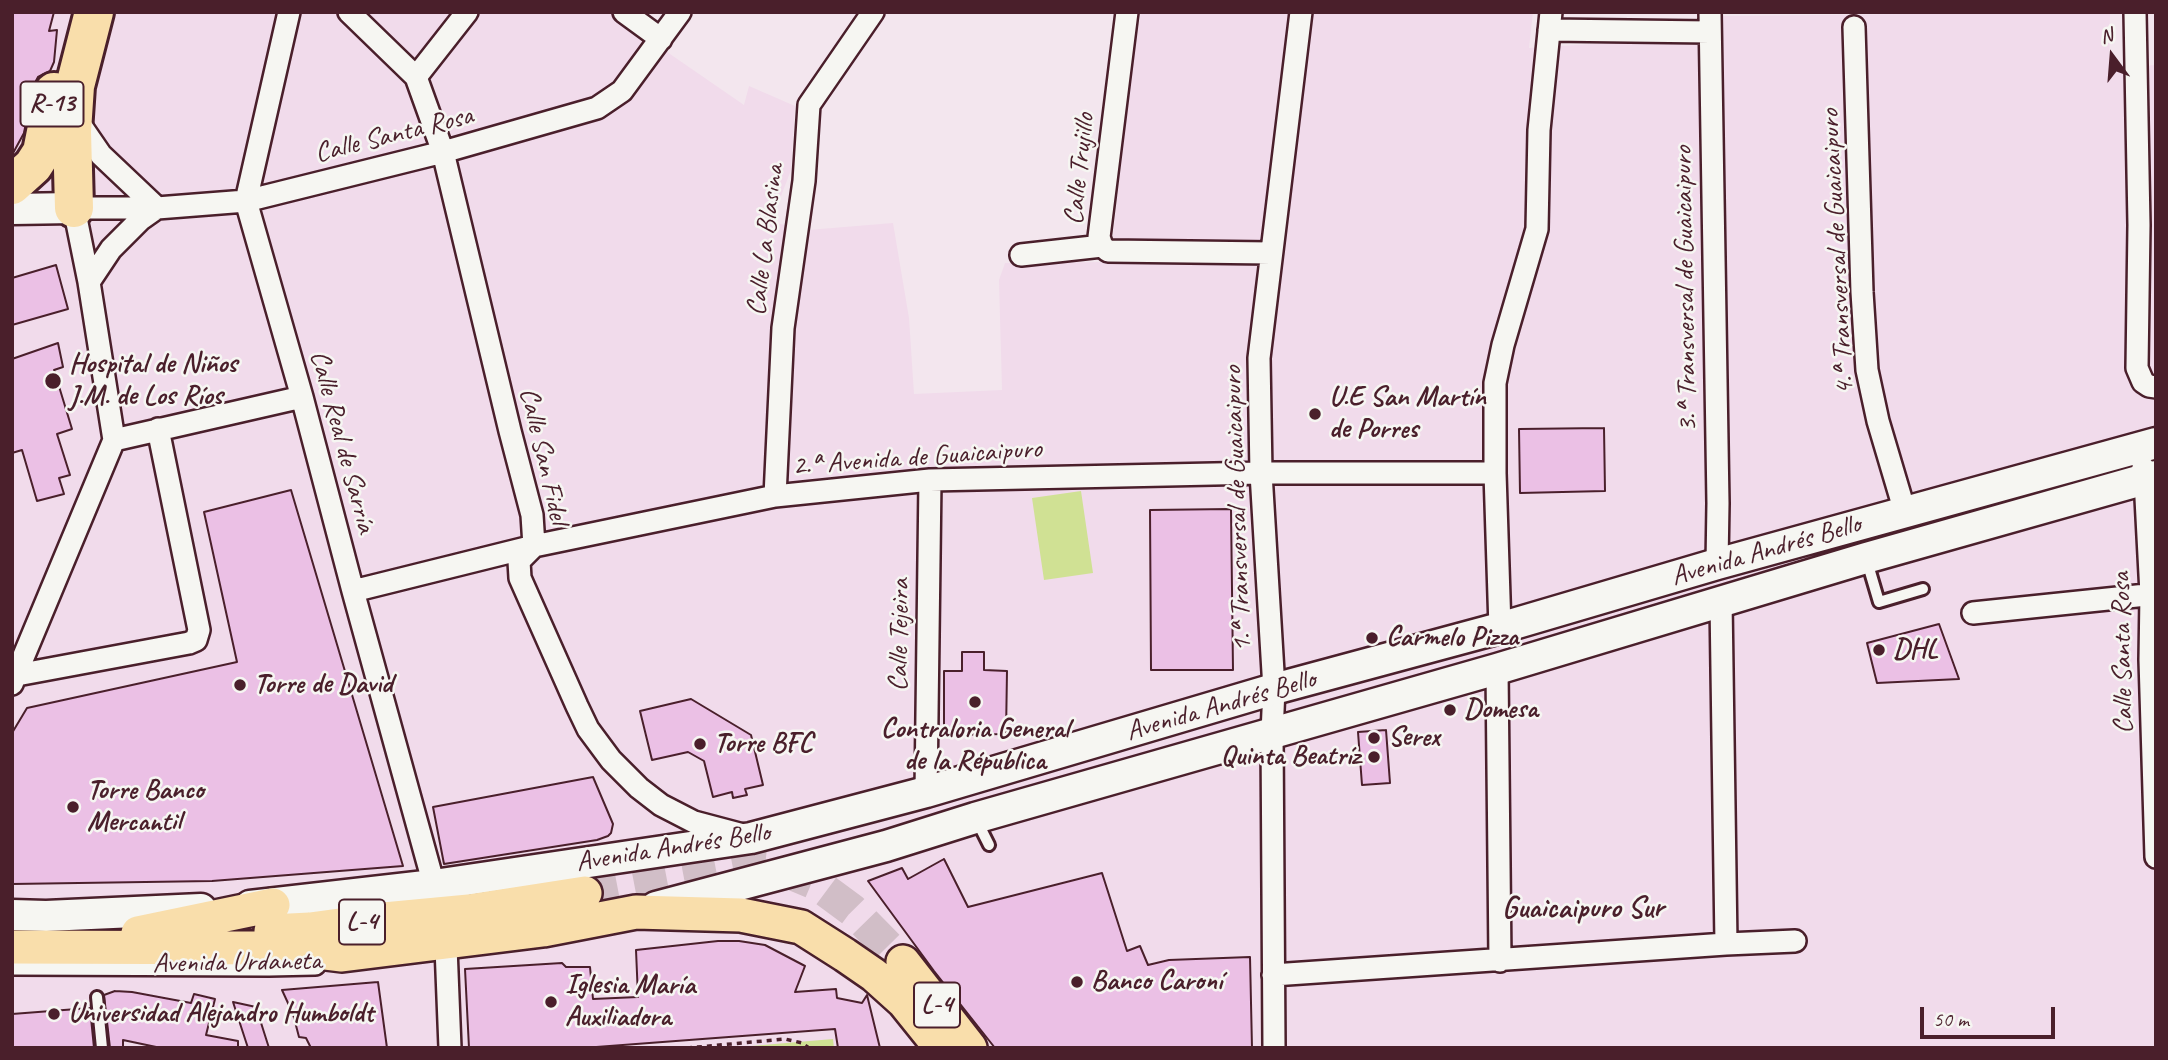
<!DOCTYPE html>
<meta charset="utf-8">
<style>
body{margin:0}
#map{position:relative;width:2168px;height:1060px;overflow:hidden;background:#f3e6ee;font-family:Caveat,sans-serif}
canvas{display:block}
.frame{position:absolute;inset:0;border:14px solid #4a1f2b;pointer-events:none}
.north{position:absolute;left:2077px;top:21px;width:70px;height:70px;-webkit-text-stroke:5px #f6f6f2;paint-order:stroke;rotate:344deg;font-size:19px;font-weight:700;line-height:28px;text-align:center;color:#4a1f2b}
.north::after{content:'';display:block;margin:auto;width:24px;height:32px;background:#4a1f2b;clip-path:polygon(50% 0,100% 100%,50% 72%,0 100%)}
.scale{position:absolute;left:1920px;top:1007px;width:135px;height:32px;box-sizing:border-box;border:4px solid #4a1f2b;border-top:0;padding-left:9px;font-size:21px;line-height:24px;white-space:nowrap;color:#4a1f2b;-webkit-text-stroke:5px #f6f6f2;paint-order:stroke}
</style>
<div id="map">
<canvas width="2168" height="1060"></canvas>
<div class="frame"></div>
<div class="north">N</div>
<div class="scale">50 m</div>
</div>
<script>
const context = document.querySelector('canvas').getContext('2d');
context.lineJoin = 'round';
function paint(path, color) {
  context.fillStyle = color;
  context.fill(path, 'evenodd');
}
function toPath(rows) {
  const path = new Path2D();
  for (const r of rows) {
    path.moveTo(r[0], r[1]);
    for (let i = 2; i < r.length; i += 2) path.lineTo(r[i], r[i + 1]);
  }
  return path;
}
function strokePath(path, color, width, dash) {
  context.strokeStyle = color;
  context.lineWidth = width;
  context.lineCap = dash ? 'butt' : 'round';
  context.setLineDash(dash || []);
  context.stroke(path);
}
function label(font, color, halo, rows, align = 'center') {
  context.font = font + ' Caveat,sans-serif';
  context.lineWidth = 5;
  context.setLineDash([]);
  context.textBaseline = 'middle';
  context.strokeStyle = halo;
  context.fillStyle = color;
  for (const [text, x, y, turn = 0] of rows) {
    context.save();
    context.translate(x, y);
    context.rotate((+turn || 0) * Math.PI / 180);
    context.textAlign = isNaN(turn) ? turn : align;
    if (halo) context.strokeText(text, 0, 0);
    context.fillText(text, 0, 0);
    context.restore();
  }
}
paint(toPath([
 [12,12,621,12,670,54,744,105,749,86,795,106,791,170,771,222,808,230,893,223,909,318,914,394,1002,390,999,280,1005,263,1110,262,1130,84,1141,12,1533,12,1529,48,1723,36,1723,16,2110,12,2109,68,2156,65,2156,1048,12,1048]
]), '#f1dbeb');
paint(toPath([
 [1081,491,1093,573,1044,580,1032,498],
 [833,1039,834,1048,728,1048]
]), '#d0e194');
const building = toPath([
 [12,12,54,12,49,31,57,30,54,62,50,71,38,77,33,87,24,133,12,155,12,12],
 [56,265,68,309,12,325,12,278,56,265],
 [58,343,63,367,54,370,72,429,57,434,70,475,59,478,64,494,37,501,22,450,12,453,12,359,58,343],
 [1604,428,1605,491,1520,493,1519,429,1604,428],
 [291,490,403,866,212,881,12,884,12,733,27,708,237,662,204,512,291,490],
 [1231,509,1233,670,1151,670,1150,510,1231,509],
 [1939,624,1959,679,1877,683,1867,643,1939,624],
 [962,652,984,652,984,670,1007,671,1006,734,944,735,944,671,962,671,962,652],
 [691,699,751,735,763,785,745,789,747,795,733,798,732,792,713,797,704,761,688,752,652,760,640,711,691,699],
 [1386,730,1390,783,1362,785,1358,732,1386,730],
 [593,777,613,824,611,833,608,836,597,840,444,864,433,807,593,777],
 [944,859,968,907,1102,873,1127,951,1140,946,1148,965,1169,960,1250,957,1252,1048,995,1048,934,971,868,881,902,868,908,879,944,859],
 [718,941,739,941,765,945,805,966,795,992,836,989,837,998,862,1003,867,995,880,1048,838,1048,835,1029,583,1048,469,1048,465,969,562,963,566,967,590,967,593,999,638,997,636,950,718,941],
 [378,982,387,1048,311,1048,306,1038,299,1037,293,1014,282,990,378,982],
 [115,991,132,992,191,1003,194,994,215,999,206,1035,238,1041,238,1048,161,1048,123,1040,123,1048,110,1048,104,995,115,991],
 [233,1002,256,1007,269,1048,248,1048,233,1002],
 [90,1008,94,1048,12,1048,12,1014,90,1008]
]);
paint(building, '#ebc0e5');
strokePath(building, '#4a1f2b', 2);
strokePath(toPath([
 [585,893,742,863,776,867,817,884,852,910,903,962]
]), '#d1bec7', 33, [33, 17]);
const lane = toPath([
 [1866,558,1879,602,1923,589],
 [976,819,989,845],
 [97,997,102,1048]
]);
const street = toPath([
 [289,12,246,201,302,397,353,591,434,885],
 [349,12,416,77,443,152,510,431,532,515,534,546,519,561,520,578,577,706,588,729,611,760,639,788,661,805,694,822,743,835],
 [624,12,661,39],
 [1710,12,1718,503,1717,564],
 [2135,12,2139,225,2137,368,2143,382,2149,386,2156,387],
 [1854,27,1862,292,1867,370,1878,421,1905,512],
 [1549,30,1710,32],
 [416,77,467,12],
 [77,120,101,155,157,208],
 [1102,246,1099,237,1127,12],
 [1102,246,1108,251,1271,253],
 [1021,255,1102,246],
 [89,282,111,249,140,220,157,208],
 [114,440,302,397],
 [2143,467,2145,479,2151,594,2150,660,2156,857],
 [775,496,783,328,804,181,809,105,873,12],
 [353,591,534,546,775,496,930,480,1261,473,1495,473],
 [1721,601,1726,944],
 [1973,613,2156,594],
 [1500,628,1495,473,1495,383,1503,345,1537,229,1539,130,1551,12],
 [1497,669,1500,961],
 [17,675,189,643,196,640,199,630,158,429],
 [12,684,114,440,89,282,74,208,157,208,246,201,443,152,597,108,622,91,680,12],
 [926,792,930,480],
 [446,947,450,1048],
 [12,964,269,965,315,964],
 [1273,975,1726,944,1795,941],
 [1274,1048,1272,733,1274,689,1261,473,1259,358,1301,12]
]);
const secondary = toPath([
 [12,209,74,208],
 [250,906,434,885,751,838,926,792,1274,689,1500,628,1717,564,2156,443],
 [656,907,886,846,975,818,1497,669,1866,558,2156,476],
 [12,915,46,916,201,909]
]);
const primary = toPath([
 [271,931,310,929,384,919,469,911,585,893],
 [138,933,273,905],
 [12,947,285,948,342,955,543,930,636,912,741,915,801,927,845,955,874,975,904,1002,941,1048],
 [903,962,970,1048]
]);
const highway = toPath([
 [12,185,33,166,42,152,54,92],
 [74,208,72,131,75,86,94,12]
]);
strokePath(lane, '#4a1f2b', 16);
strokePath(street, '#4a1f2b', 26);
strokePath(secondary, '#4a1f2b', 35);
strokePath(primary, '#4a1f2b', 38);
strokePath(highway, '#4a1f2b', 44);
strokePath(toPath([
 [687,1048,785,1039,802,1043,809,1048]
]), '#4a1f2b', 3.5, [5, 5]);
strokePath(lane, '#f6f6f2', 10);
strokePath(street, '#f6f6f2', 21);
strokePath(secondary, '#f6f6f2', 30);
strokePath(primary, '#f9deab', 33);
strokePath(highway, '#f9deab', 38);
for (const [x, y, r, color] of [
 [53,381,9,"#4a1f2b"],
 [1315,414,7,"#4a1f2b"],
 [1372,638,7,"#4a1f2b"],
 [1879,650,7,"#4a1f2b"],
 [240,685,7,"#4a1f2b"],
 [975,702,7,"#4a1f2b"],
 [1450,710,7,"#4a1f2b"],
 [1374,738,7,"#4a1f2b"],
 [700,744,7,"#4a1f2b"],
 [1374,757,7,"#4a1f2b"],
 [73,807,7,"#4a1f2b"],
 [1077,982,7,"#4a1f2b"],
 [551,1002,7,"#4a1f2b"],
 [54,1014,7,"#4a1f2b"]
]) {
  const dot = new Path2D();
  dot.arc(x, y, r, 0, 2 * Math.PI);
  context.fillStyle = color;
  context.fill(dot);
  strokePath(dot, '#f6f6f2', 2.5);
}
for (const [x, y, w] of [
 [52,104,63],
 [362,922,46],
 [937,1005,46]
]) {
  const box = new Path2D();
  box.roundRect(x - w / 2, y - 22.5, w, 45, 5);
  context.fillStyle = '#f6f6f2';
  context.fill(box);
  strokePath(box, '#4a1f2b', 2);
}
label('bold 26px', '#4a1f2b', null, [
 ["R-13",52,104],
 ["L-4",362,922],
 ["L-4",937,1005]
]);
label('28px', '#4a1f2b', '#f6f6f2', [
 ["Calle Santa Rosa",394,135,-14],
 ["Calle Trujillo",1080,169,-84],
 ["Calle La Blasina",766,240,-83],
 ["4.ª Transversal de Guaicaipuro",1838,252,-93],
 ["3.ª Transversal de Guaicaipuro",1686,289,-91],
 ["Calle Real de Sarría",342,442,75],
 ["Calle San Fidel",543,456,77],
 ["2.ª Avenida de Guaicaipuro",917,458,-4],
 ["1.ª Transversal de Guaicaipuro",1238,509,-92],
 ["Avenida Andrés Bello",1766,551,-16],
 ["Calle Tejeira",900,635,-89],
 ["Calle Santa Rosa",2123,653,-91],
 ["Avenida Andrés Bello",1221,706,-16],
 ["Avenida Andrés Bello",673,848,-9],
 ["Avenida Urdaneta",237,963,-1]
]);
label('bold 28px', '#4a1f2b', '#f6f6f2', [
 ["Hospital de Niños",69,365],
 ["J.M. de Los Ríos",69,397],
 ["U.E San Martín",1329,398],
 ["de Porres",1329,430],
 ["Carmelo Pizza",1386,638],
 ["DHL",1893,650],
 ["Torre de David",254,685],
 ["Domesa",1464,710],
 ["Contraloria General",975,730,"center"],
 ["de la Républica",975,762,"center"],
 ["Serex",1388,738],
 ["Torre BFC",714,744],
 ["Quinta Beatríz",1360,757,"right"],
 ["Torre Banco",87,791],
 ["Mercantil",87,823],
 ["Banco Caroní",1091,982],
 ["Iglesia María",565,986],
 ["Auxiliadora",565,1018],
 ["Universidad Alejandro Humboldt",68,1014]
], 'left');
label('bold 30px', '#4a1f2b', '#f6f6f2', [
 ["Guaicaipuro Sur",1583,909]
]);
</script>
